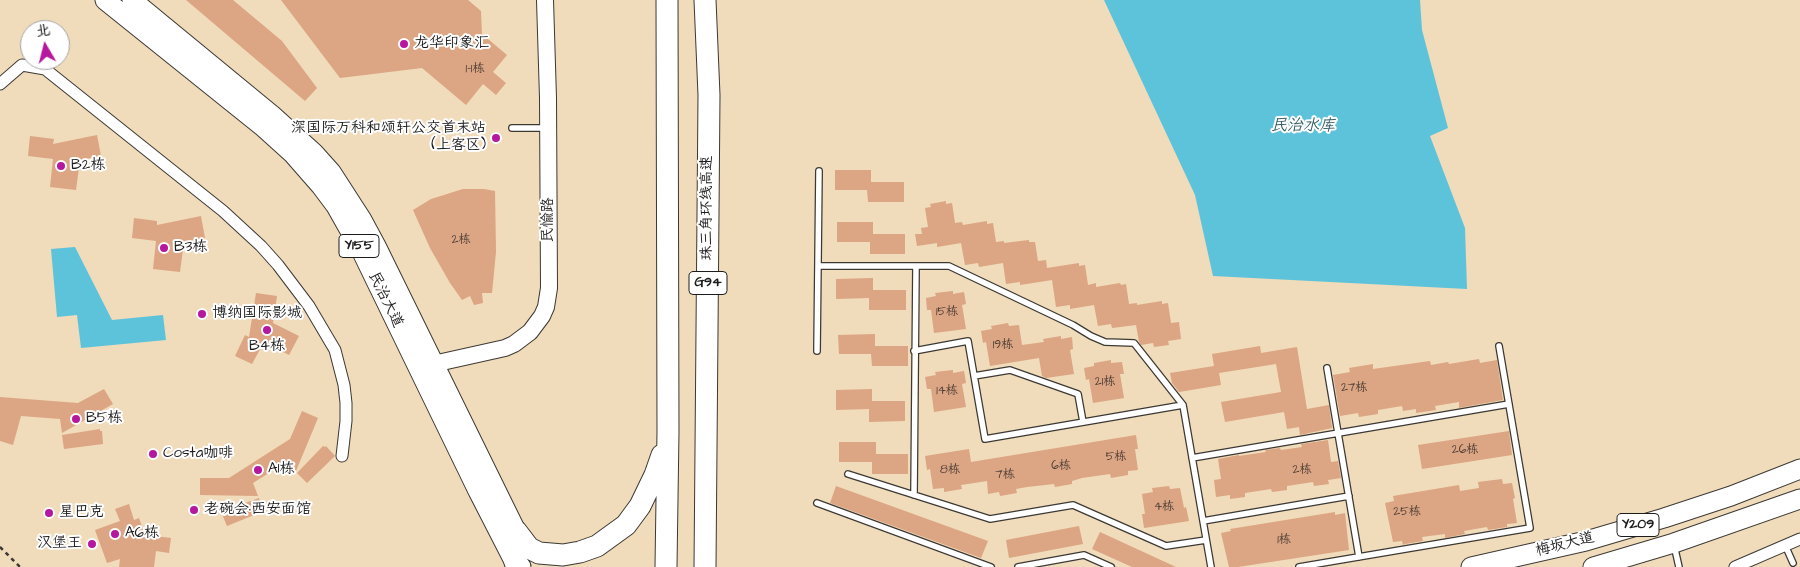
<!DOCTYPE html>
<meta charset="utf-8">
<style>
body{margin:0}
#map{position:relative;width:1800px;height:567px;overflow:hidden;background:#f0dbba;font-family:"Architects Daughter","LXGW WenKai TC",sans-serif}
canvas{display:block}
.north{position:absolute;left:20px;top:20px;width:50px;height:50px;box-sizing:border-box;background:#fff;border:1px solid #a4a4a4;border-radius:50%;rotate:352deg;font-size:14px;font-weight:700;line-height:20px;text-align:center;color:#1c1c1c}
.north::after{content:'';display:block;margin:auto;width:18px;height:22px;background:#b5179e;clip-path:polygon(50% 0,100% 100%,50% 72%,0 100%)}
</style>
<div id="map">
<canvas width="1800" height="567"></canvas>
<div class="north">北</div>
</div>
<script>
const context = document.querySelector('canvas').getContext('2d');
context.lineJoin = 'round';
function paint(path, color) {
  context.fillStyle = color;
  context.fill(path, 'evenodd');
}
function toPath(rows) {
  const path = new Path2D();
  for (const r of rows) {
    path.moveTo(r[0], r[1]);
    for (let i = 2; i < r.length; i += 2) path.lineTo(r[i], r[i + 1]);
  }
  return path;
}
function strokePath(path, color, width, dash) {
  context.strokeStyle = color;
  context.lineWidth = width;
  context.lineCap = dash ? 'butt' : 'round';
  context.setLineDash(dash || []);
  context.stroke(path);
}
function label(font, color, halo, rows, align = 'center') {
  context.font = font + ' "Architects Daughter","LXGW WenKai TC",sans-serif';
  context.lineWidth = 4;
  context.setLineDash([]);
  context.textBaseline = 'middle';
  context.strokeStyle = halo;
  context.fillStyle = color;
  for (const [text, x, y, turn = 0] of rows) {
    context.save();
    context.translate(x, y);
    context.rotate((+turn || 0) * Math.PI / 180);
    context.textAlign = isNaN(turn) ? turn : align;
    if (halo) context.strokeText(text, 0, 0);
    context.fillText(text, 0, 0);
    context.restore();
  }
}
paint(toPath([
 [1104,0,1420,0,1422,30,1448,128,1430,136,1465,228,1467,289,1213,276,1195,195],
 [75,247,112,320,163,315,166,340,81,348,77,315,57,317,51,249]
]), '#5dc3db');
paint(toPath([
 [186,0,233,0,282,41,317,88,305,101],
 [281,0,468,0,481,11,482,34,507,55,493,72,506,83,496,95,483,84,466,105,422,68,340,78],
 [97,135,101,156,80,160,76,190,50,187,53,159,28,156,30,136,54,139,53,144],
 [835,170,871,170,871,182,904,182,904,202,868,202,867,190,835,190],
 [463,189,484,189,495,191,496,252,492,293,482,293,483,303,474,305,470,296,462,300,450,283,430,248,413,210,431,199],
 [946,201,946,204,952,203,955,223,962,222,963,225,987,221,987,224,993,223,996,242,1004,241,1004,243,1029,240,1029,242,1035,242,1038,261,1046,260,1047,268,1079,263,1079,266,1085,265,1088,285,1096,283,1096,287,1120,283,1121,285,1126,284,1129,304,1137,303,1137,305,1162,301,1162,304,1168,303,1171,323,1179,322,1181,339,1168,341,1169,345,1154,347,1153,343,1141,345,1139,342,1136,325,1112,328,1111,324,1098,326,1094,305,1070,309,1070,305,1056,307,1052,280,1020,285,1020,282,1006,284,1003,263,979,267,978,263,965,265,961,243,937,247,937,243,917,246,915,234,922,234,921,228,928,227,925,208,931,207,930,204],
 [201,216,205,238,184,242,180,272,153,269,156,241,132,238,134,218,157,221,157,225],
 [837,222,873,222,873,234,905,234,905,254,870,254,870,242,837,242],
 [873,278,873,290,906,290,906,310,869,310,869,298,836,299,836,279],
 [953,291,953,294,964,292,966,304,962,305,966,329,934,333,931,310,927,310,926,298,936,296,935,293],
 [256,293,277,296,273,323,299,336,289,355,264,342,252,364,235,356,245,335,249,337],
 [1008,323,1009,326,1019,325,1022,345,1044,342,1043,339,1061,336,1061,339,1072,337,1073,349,1070,350,1074,374,1046,378,1042,376,1039,358,990,366,986,342,983,343,981,331,992,329,991,326],
 [875,334,875,346,908,346,908,366,872,366,871,354,839,354,838,335],
 [1260,346,1261,353,1297,347,1307,409,1329,405,1332,428,1300,435,1299,427,1287,429,1284,412,1225,422,1221,402,1281,392,1276,364,1219,373,1221,385,1179,392,1172,383,1170,373,1214,366,1212,354],
 [1479,359,1480,363,1497,360,1503,400,1459,408,1459,402,1435,406,1436,410,1416,413,1416,409,1403,411,1402,406,1378,410,1378,414,1359,417,1358,413,1340,416,1333,375,1350,372,1349,368,1373,364,1373,369,1430,361,1431,365,1448,362,1449,364],
 [1111,360,1111,363,1122,362,1124,374,1120,374,1124,398,1093,403,1089,379,1086,380,1084,368,1094,366,1094,363],
 [953,370,953,373,964,371,966,383,962,384,966,407,934,412,931,389,927,389,925,377,936,375,935,372],
 [104,389,113,404,62,433,60,419,21,416,13,445,0,441,0,397,78,403],
 [872,389,872,401,905,401,905,421,869,422,869,409,836,410,836,390],
 [302,411,318,418,296,471,286,462,253,483,258,496,200,495,200,478,229,478,290,439],
 [100,429,100,431,102,431,103,444,64,449,62,435],
 [1509,431,1512,455,1422,469,1418,445],
 [1136,435,1138,449,1135,449,1138,470,1128,471,1128,475,1111,478,1110,474,1082,478,1072,481,1072,484,1055,487,1054,484,1027,487,1016,489,1017,493,1000,496,999,492,988,494,987,481,961,485,962,489,944,492,944,488,933,489,930,469,927,470,925,456,969,449,971,462],
 [1328,440,1331,462,1338,461,1341,478,1328,480,1329,484,1314,486,1313,482,1287,486,1287,490,1272,492,1271,489,1245,493,1245,497,1230,499,1230,495,1216,497,1214,480,1221,479,1218,459,1239,455,1239,456,1266,452,1265,450,1280,448,1281,450,1302,447,1301,444],
 [839,442,876,442,876,454,908,454,908,474,872,474,872,462,839,462],
 [323,446,325,447,326,446,335,456,307,483,297,473],
 [1502,479,1503,484,1512,483,1515,498,1513,499,1517,523,1507,524,1507,527,1488,530,1487,527,1464,531,1465,534,1445,538,1445,534,1422,537,1423,541,1405,544,1403,545,1402,541,1393,542,1385,503,1394,501,1393,496,1459,485,1460,491,1479,488,1478,482],
 [836,486,988,541,981,558,830,503],
 [1169,486,1170,489,1180,488,1184,508,1186,507,1189,521,1144,528,1142,514,1145,514,1142,494,1153,492,1152,488],
 [259,498,264,511,227,526,222,514,224,513,223,511],
 [129,504,134,520,139,518,143,530,155,531,155,536,171,538,169,553,156,551,154,567,119,567,120,559,107,563,95,530,120,521,115,509],
 [1335,512,1335,515,1345,513,1349,550,1238,567,1229,567,1221,533,1231,531,1230,529],
 [1079,526,1083,544,1009,558,1006,540],
 [1100,532,1176,567,1132,567,1092,549]
]), '#dca583');
const lane = toPath([
 [512,128,547,128],
 [819,266,949,266,1073,325,1091,336,1105,342,1134,343,1183,405,1211,567],
 [817,351,819,171],
 [914,351,968,341,985,439,1183,405],
 [1327,368,1359,557],
 [974,376,1010,370,1078,394,1083,422],
 [1192,458,1509,404],
 [848,474,990,519,1073,505,1166,546,1206,540],
 [914,495,916,266],
 [817,503,991,567],
 [1203,521,1349,496],
 [1674,545,1679,567],
 [1785,545,1793,563],
 [1018,567,1084,555,1111,567],
 [1299,567,1530,528,1499,346]
]);
const street = toPath([
 [0,84,22,65,45,69,223,211,261,246,278,265,309,306,335,350,344,385,346,403,346,421,342,456],
 [1735,567,1800,539]
]);
const secondary = toPath([
 [433,364,505,348,514,344,530,332,542,316,546,307,549,288,548,98,545,0]
]);
const primary = toPath([
 [105,0,262,126,293,154,321,186,336,206,362,252,478,491,517,567],
 [132,0,272,115,314,153,331,172,362,220,376,246,516,531],
 [1471,567,1586,541,1664,518,1731,496,1800,469],
 [1593,567,1674,543,1800,499]
]);
const highway = toPath([
 [705,0,709,95,705,567],
 [516,531,529,548,539,553,563,555,580,552,597,546,626,525,640,506,655,475,662,455],
 [515,562,520,567],
 [666,567,668,431,667,0]
]);
strokePath(lane, '#3c3934', 8);
strokePath(street, '#3c3934', 13);
strokePath(secondary, '#3c3934', 18);
strokePath(primary, '#3c3934', 21);
strokePath(highway, '#3c3934', 23);
strokePath(toPath([
 [0,547,20,567]
]), '#3c3934', 2.5, [4, 4]);
strokePath(lane, '#fff', 5.5);
strokePath(street, '#fff', 11);
strokePath(secondary, '#fff', 16);
strokePath(primary, '#fff', 19);
strokePath(highway, '#fff', 21);
for (const [x, y, r, color] of [
 [404,44,5,"#b5179e"],
 [496,138,5,"#b5179e"],
 [61,166,5,"#b5179e"],
 [164,248,5,"#b5179e"],
 [202,314,5,"#b5179e"],
 [267,330,5,"#b5179e"],
 [76,419,5,"#b5179e"],
 [153,454,5,"#b5179e"],
 [258,470,5,"#b5179e"],
 [194,510,5,"#b5179e"],
 [49,513,5,"#b5179e"],
 [115,534,5,"#b5179e"],
 [92,544,5,"#b5179e"]
]) {
  const dot = new Path2D();
  dot.arc(x, y, r, 0, 2 * Math.PI);
  context.fillStyle = color;
  context.fill(dot);
  strokePath(dot, '#fff', 2);
}
label('12px', '#4c3e36', null, [
 ["1-1栋",475,69],
 ["2栋",461,240],
 ["15栋",947,312],
 ["19栋",1003,345],
 ["21栋",1105,382],
 ["27栋",1354,388],
 ["14栋",947,391],
 ["26栋",1465,450],
 ["5栋",1116,457],
 ["6栋",1061,466],
 ["8栋",950,470],
 ["2栋",1302,470],
 ["7栋",1005,475],
 ["4栋",1164,507],
 ["25栋",1407,512],
 ["1栋",1284,540]
]);
for (const [x, y, w] of [
 [359,246,40],
 [708,283,38],
 [1638,525,42]
]) {
  const box = new Path2D();
  box.roundRect(x - w / 2, y - 11.5, w, 23, 4);
  context.fillStyle = '#fff';
  context.fill(box);
  strokePath(box, '#1c1c1c', 1);
}
label('bold 14px', '#1c1c1c', null, [
 ["Y155",359,246],
 ["G94",708,283],
 ["Y209",1638,525]
]);
label('15px', '#1c1c1c', '#fff', [
 ["龙华印象汇",414,44],
 ["深国际万科和颂轩公交首末站",486,129,"right"],
 ["(上客区)",486,146,"right"],
 ["B2栋",71,166],
 ["B3栋",174,248],
 ["博纳国际影城",212,314],
 ["B4栋",267,347,"center"],
 ["B5栋",86,419],
 ["Costa咖啡",163,454],
 ["A1栋",268,470],
 ["老碗会·西安面馆",204,510],
 ["星巴克",59,513],
 ["A6栋",125,534],
 ["汉堡王",82,544,"right"]
], 'left');
label('15px', '#1c1c1c', '#fff', [
 ["珠三角环线高速",708,208,-90],
 ["民愉路",549,220,-90],
 ["民治大道",385,300,64],
 ["梅坂大道",1565,545,-14]
]);
label('italic 16px', '#365f68', '#fff', [
 ["民治水库",1303,127]
]);
</script>
